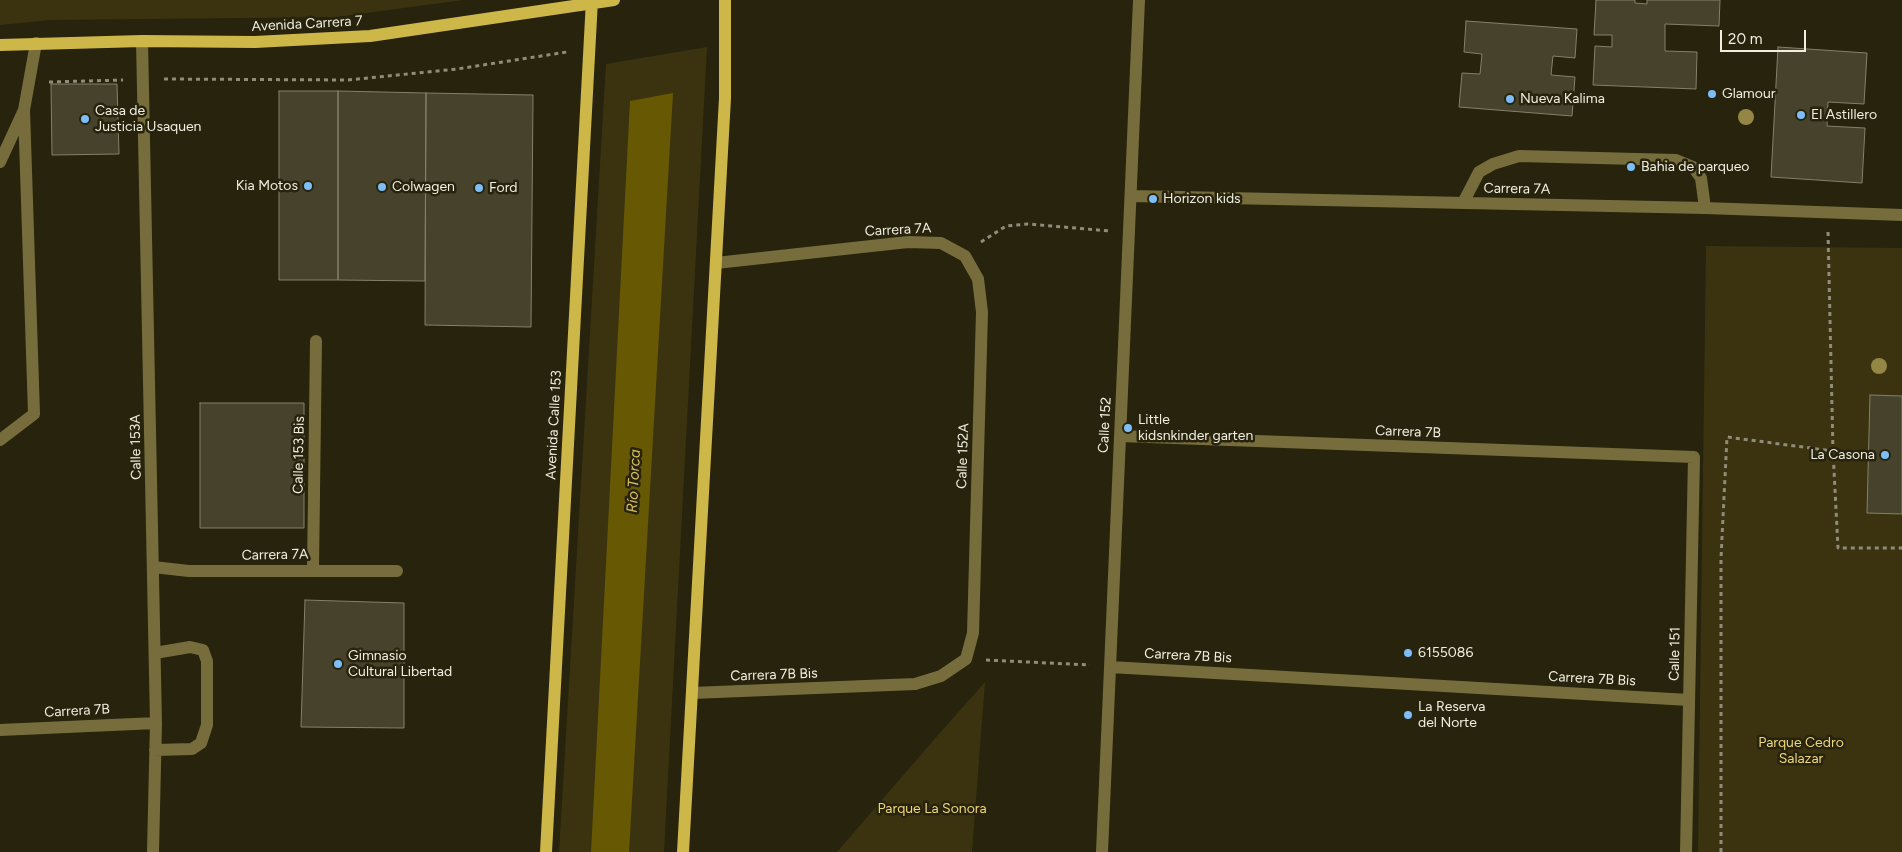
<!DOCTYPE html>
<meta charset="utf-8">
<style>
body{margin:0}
#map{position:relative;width:1902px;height:852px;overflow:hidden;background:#27230d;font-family:Figtree,sans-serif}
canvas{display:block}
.scale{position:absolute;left:1720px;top:30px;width:86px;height:22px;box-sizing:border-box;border:2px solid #f0eee0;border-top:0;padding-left:6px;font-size:15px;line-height:18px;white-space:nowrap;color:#f0eee0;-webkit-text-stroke:4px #27230d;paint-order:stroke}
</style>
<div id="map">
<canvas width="1902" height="852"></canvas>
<div class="scale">20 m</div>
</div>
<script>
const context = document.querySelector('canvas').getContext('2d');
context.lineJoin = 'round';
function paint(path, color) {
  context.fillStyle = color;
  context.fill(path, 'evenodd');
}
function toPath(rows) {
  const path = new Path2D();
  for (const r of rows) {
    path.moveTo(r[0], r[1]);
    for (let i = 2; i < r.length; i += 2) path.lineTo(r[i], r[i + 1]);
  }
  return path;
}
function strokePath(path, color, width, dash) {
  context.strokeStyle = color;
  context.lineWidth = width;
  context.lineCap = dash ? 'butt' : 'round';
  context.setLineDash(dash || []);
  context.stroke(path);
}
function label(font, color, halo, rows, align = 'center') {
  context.font = font + ' Figtree,sans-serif';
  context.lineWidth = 5;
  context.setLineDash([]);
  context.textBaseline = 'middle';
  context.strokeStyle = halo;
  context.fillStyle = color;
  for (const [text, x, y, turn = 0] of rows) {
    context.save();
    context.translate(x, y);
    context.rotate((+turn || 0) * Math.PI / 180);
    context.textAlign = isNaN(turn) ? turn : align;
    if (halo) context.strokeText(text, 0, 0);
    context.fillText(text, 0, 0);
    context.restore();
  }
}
paint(toPath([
 [0,0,464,0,336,17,51,20,0,25],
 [707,47,664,852,559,852,606,64],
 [1706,246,1902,248,1902,852,1698,852],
 [985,682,972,852,837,852,938,735]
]), '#3b3310');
paint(toPath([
 [673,93,629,852,591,852,630,101]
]), '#675803');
const building = toPath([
 [1596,0,1635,0,1635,3,1647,4,1647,0,1720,0,1719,26,1665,24,1665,51,1697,52,1696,89,1593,85,1595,46,1612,47,1612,35,1594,35,1596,0],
 [1466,21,1577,29,1575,58,1553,56,1551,75,1575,77,1572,116,1459,107,1462,73,1480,74,1482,54,1464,52,1466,21],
 [1778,47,1867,53,1864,104,1828,102,1827,126,1865,128,1862,183,1771,177,1778,47],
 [51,84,117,84,119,154,52,155,51,84],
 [279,91,338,91,338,280,279,280,279,91],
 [338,91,426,93,425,281,338,280,338,91],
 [426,93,533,95,531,327,425,325,426,93],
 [1870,395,1902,396,1902,514,1867,513,1870,395],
 [200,403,304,403,304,528,200,528,200,403],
 [305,600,404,603,404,728,301,727,305,600]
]);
paint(building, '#47422c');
strokePath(building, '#868068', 1);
strokePath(toPath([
 [164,79,348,80,457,69,567,52],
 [49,82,123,80],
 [1828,232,1833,451],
 [981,242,1006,226,1028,224,1110,231],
 [986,660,1090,665],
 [1721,852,1721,558,1727,437,1833,451,1838,548,1902,548]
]), '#8f8c7a', 3, [4, 4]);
strokePath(toPath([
 [142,41,156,723,153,852],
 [0,162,24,110,36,43],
 [1131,196,1705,208,1902,215],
 [1463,203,1479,172,1493,164,1519,156,1676,160,1693,167,1701,178,1705,208],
 [1120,436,1694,457,1686,852],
 [0,440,34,414,24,110],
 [153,567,189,571,397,571],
 [313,569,316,341],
 [155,653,190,647,203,650,207,661,207,725,201,743,192,749,155,750],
 [1110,667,1689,700],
 [692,693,915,684,941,676,966,659,973,633,982,312,978,279,965,256,941,243,908,242,716,263],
 [0,730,156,723],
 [1102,852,1139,0]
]), '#776d3c', 12);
strokePath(toPath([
 [0,45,142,41,255,42,370,36,614,0],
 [546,852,592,0],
 [683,852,725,98,725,0]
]), '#ceb749', 12);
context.fillStyle = '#948645';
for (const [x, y] of [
 [1746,117],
 [1879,366]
]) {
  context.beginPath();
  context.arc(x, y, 8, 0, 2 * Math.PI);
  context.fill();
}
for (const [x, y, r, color] of [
 [1712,94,5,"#7dbef9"],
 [1510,99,5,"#7dbef9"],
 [1801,115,5,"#7dbef9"],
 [85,119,5,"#7dbef9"],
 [1631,167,5,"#7dbef9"],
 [308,186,5,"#7dbef9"],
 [382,187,5,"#7dbef9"],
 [479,188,5,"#7dbef9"],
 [1153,199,5,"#7dbef9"],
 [1128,428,5,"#7dbef9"],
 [1885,455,5,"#7dbef9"],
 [1408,653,5,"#7dbef9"],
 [338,664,5,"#7dbef9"],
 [1408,715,5,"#7dbef9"]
]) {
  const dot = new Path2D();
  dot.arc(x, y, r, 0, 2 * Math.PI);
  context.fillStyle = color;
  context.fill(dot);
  strokePath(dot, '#27230d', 2);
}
label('14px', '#f0eee0', '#27230d', [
 ["Avenida Carrera 7",307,24,-3],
 ["Carrera 7A",1517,189,1],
 ["Carrera 7A",898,230,-3],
 ["Avenida Calle 153",554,425,-87],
 ["Calle 152",1105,425,-87],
 ["Carrera 7B",1408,432,2],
 ["Calle 153A",136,447,-91],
 ["Calle 153 Bis",299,455,-89],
 ["Calle 152A",963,456,-88],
 ["Carrera 7A",275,555,-1],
 ["Calle 151",1675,654,-89],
 ["Carrera 7B Bis",1188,656,3],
 ["Carrera 7B Bis",774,675,-2],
 ["Carrera 7B Bis",1592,679,3],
 ["Carrera 7B",77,711,-3]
]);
label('14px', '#f0eee0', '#27230d', [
 ["Glamour",1722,94],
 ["Nueva Kalima",1520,99],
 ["Casa de",95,111],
 ["Justicia Usaquen",95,127],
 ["El Astillero",1811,115],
 ["Bahia de parqueo",1641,167],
 ["Kia Motos",298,186,"right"],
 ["Colwagen",392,187],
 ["Ford",489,188],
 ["Horizon kids",1163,199],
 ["Little",1138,420],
 ["kidsnkinder garten",1138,436],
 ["La Casona",1875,455,"right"],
 ["6155086",1418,653],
 ["Gimnasio",348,656],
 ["Cultural Libertad",348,672],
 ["La Reserva",1418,707],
 ["del Norte",1418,723]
], 'left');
label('14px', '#edd772', '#27230d', [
 ["Parque Cedro",1801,743],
 ["Salazar",1801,759],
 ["Parque La Sonora",932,809]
]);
label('italic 15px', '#d7c15c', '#27230d', [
 ["Río Torca",634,481,-87]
]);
</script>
